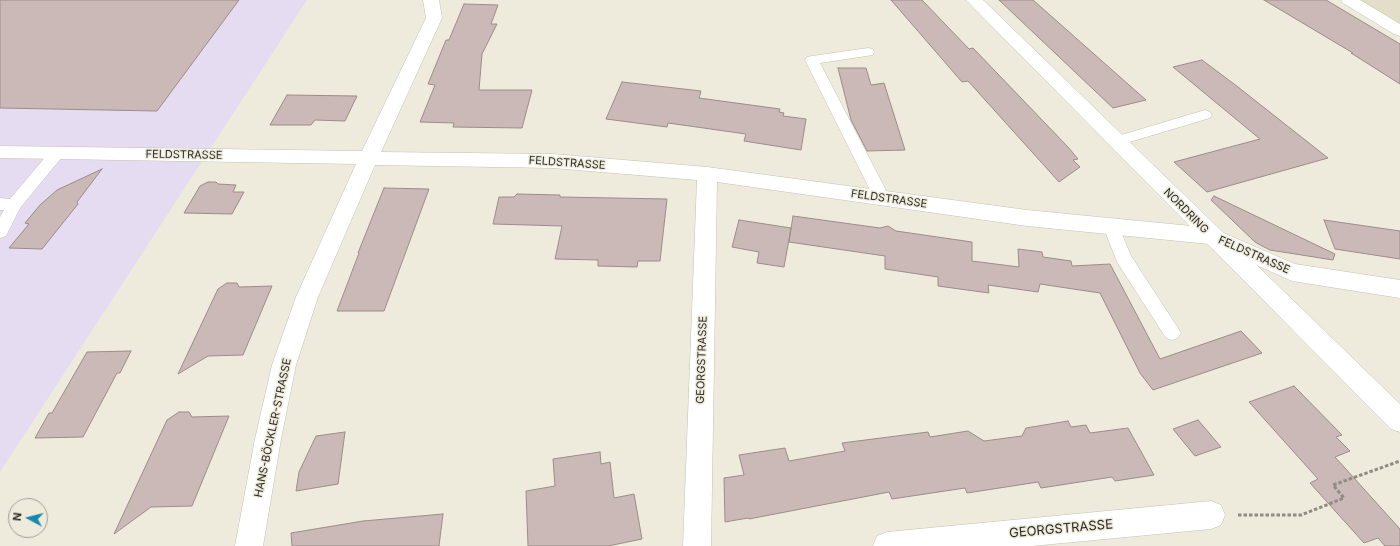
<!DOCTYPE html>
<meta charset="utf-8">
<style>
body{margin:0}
#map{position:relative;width:1400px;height:546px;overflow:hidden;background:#eeebdc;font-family:Inter,sans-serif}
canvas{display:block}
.north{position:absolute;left:8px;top:498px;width:40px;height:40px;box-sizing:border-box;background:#eeebdc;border:1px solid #a19f94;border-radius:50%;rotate:277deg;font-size:11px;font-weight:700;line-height:16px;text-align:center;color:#2e2c27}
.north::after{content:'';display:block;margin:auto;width:14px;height:18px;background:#1788ae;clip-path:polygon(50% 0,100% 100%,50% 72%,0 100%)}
</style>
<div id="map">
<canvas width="1400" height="546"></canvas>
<div class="north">N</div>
</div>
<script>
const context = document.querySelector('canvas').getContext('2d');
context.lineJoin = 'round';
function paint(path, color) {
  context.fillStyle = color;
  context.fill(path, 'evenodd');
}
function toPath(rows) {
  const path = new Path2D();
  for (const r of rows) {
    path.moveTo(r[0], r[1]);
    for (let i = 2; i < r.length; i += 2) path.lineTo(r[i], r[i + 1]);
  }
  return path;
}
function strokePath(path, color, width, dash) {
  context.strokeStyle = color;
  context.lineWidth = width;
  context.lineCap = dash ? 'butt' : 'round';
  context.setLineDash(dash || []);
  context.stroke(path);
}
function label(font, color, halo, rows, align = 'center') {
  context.font = font + ' Inter,sans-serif';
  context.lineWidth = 3;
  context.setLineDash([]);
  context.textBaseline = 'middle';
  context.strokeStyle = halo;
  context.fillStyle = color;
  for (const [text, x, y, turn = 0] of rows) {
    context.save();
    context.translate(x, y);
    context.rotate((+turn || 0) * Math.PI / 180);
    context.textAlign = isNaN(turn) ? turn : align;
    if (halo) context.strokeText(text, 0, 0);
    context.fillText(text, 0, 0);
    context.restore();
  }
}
paint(toPath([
 [1358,0,1400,0,1400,25]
]), '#e3dec8');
paint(toPath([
 [0,0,307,0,0,472]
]), '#e5dcf1');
const building = toPath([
 [0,0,239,0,157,111,0,108,0,0],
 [891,0,922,0,969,49,973,48,1068,147,1078,159,1073,160,1080,167,1059,182,968,81,962,82,891,0],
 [999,0,1033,0,1146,100,1113,108,999,0],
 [1264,0,1326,0,1400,44,1400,84,1351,53,1353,53,1264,0],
 [464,4,498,5,491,24,497,24,482,54,479,90,532,90,522,128,453,127,454,123,420,122,435,85,428,84,446,40,449,40,464,4],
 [1202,60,1238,87,1328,158,1207,192,1174,162,1260,139,1173,67,1202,60],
 [838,68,866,68,871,85,884,83,905,150,867,151,851,120,838,68],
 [622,82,701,91,699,98,780,109,779,112,784,113,783,116,806,119,801,150,744,141,746,134,668,123,667,127,606,119,622,82],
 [287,95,357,96,345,121,315,120,311,125,270,125,287,95],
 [102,169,77,202,78,204,42,249,9,248,29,224,25,223,40,205,57,190,102,169],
 [208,182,216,182,218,184,236,185,233,192,244,192,232,214,184,213,200,186,208,182],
 [384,188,429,189,384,311,337,311,359,253,358,253,384,188],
 [517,194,560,195,560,197,667,199,660,261,638,261,637,267,598,266,598,260,555,259,562,226,493,224,499,197,514,197,517,194],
 [1214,196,1335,254,1333,260,1270,250,1262,246,1255,242,1211,200,1214,196],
 [793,216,880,228,888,226,896,231,972,242,972,261,1019,267,1018,249,1042,252,1043,257,1071,261,1072,266,1110,264,1160,359,1241,331,1262,353,1153,390,1140,373,1100,293,1040,284,1038,292,988,285,989,293,938,286,938,277,885,269,885,256,789,242,793,216],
 [739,220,791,228,784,267,757,263,759,252,732,247,739,220],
 [1324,220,1400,231,1400,259,1335,249,1324,220],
 [227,283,237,283,239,287,272,286,243,355,208,356,178,374,218,289,227,283],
 [131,351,120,373,117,373,83,437,35,438,49,413,52,413,87,352,131,351],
 [1294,386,1342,435,1336,437,1350,451,1335,457,1400,529,1400,546,1385,546,1378,538,1364,543,1310,483,1318,479,1249,402,1294,386],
 [179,412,189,412,192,417,229,416,192,506,151,507,114,534,167,420,179,412],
 [1198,420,1221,447,1195,456,1173,429,1198,420],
 [1068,421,1071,427,1086,425,1090,433,1128,428,1154,475,1115,481,1112,477,1041,488,1038,482,967,493,965,488,892,499,889,492,749,519,748,518,725,522,724,478,744,475,739,455,785,448,789,461,845,451,842,443,928,432,930,437,968,431,984,441,1022,436,1026,428,1068,421],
 [345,432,338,484,296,491,299,472,316,436,345,432],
 [600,452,601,464,610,462,614,498,634,494,642,539,608,546,528,546,526,491,555,486,553,459,600,452],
 [443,514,439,546,292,546,291,533,363,521,443,514]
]);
paint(building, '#cab9b7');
strokePath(building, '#9c8c89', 1);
const service = toPath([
 [868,48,873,49,874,52,873,55,820,63,890,198,888,202,882,204,876,202,805,60,807,57,812,56,868,48],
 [1205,110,1210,112,1212,115,1210,118,1116,146,1111,144,1109,141,1111,138,1205,110],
 [57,148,62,149,64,153,62,157,20,208,6,236,0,238,0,217,4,210,0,210,0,198,10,199,52,149,57,148],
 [1111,220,1117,222,1131,256,1178,328,1181,333,1178,338,1172,340,1166,338,1117,262,1103,226,1105,222,1111,220]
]);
const minor = toPath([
 [423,0,439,0,442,18,381,152,553,154,707,167,1027,210,1212,228,1295,264,1400,280,1400,298,1292,281,1209,244,1027,226,717,182,711,546,683,546,697,180,553,168,375,165,318,297,296,365,281,439,263,546,235,546,255,439,272,365,296,297,356,164,0,158,0,146,362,151,426,18,423,0],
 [1341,0,1360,0,1400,24,1400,36,1394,34,1343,3,1341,0],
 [1211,501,1221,505,1225,515,1221,525,1211,529,1032,546,873,546,877,536,887,532,1211,501]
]);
const tertiary = toPath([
 [966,0,983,0,1400,404,1400,432,1391,429,966,0]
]);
strokePath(service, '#c3c0b2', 1);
strokePath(minor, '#c3c0b2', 1);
strokePath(tertiary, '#c3c0b2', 1);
strokePath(toPath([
 [1238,515,1301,515,1344,498,1333,485,1400,461]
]), '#8f8c82', 3, [3.5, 2]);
paint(service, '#fff');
paint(minor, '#fff');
paint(tertiary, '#fff');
label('11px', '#2e2c27', '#eeebdc', [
 ["FELDSTRASSE",184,155,1],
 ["FELDSTRASSE",567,163,4],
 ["FELDSTRASSE",889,199,8],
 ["NORDRING",1186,211,45],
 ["FELDSTRASSE",1254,255,24],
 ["GEORGSTRASSE",702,360,-88],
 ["HANS-BÖCKLER-STRASSE",273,428,-78]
]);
label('13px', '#2e2c27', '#eeebdc', [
 ["GEORGSTRASSE",1061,529,-5]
]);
</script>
